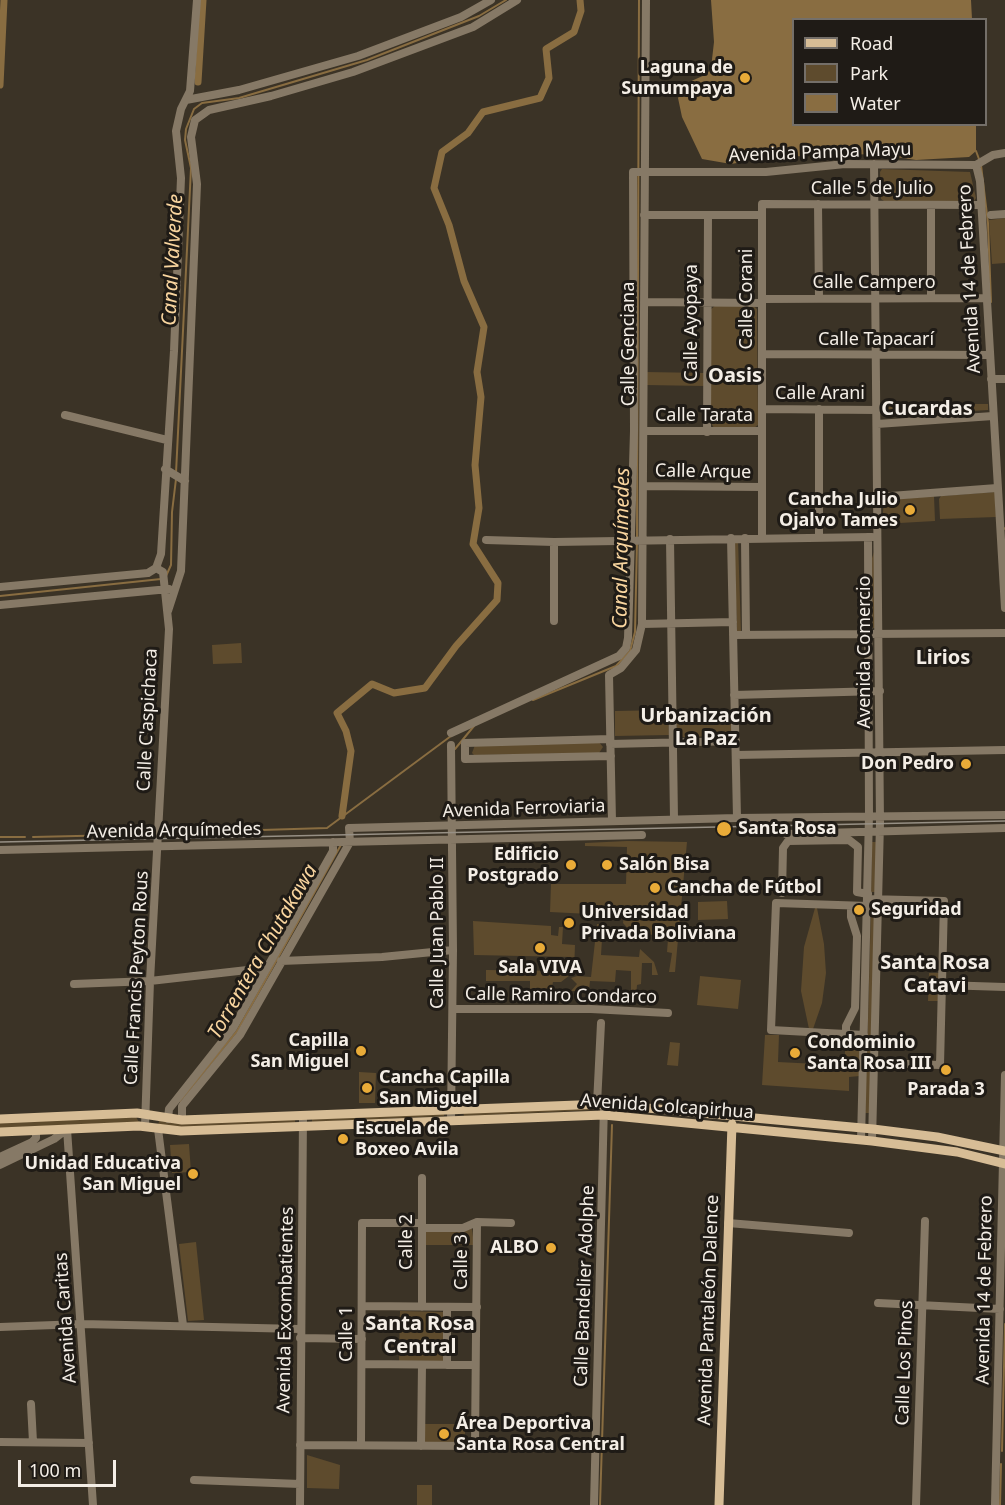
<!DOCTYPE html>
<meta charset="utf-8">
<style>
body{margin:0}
#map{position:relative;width:1005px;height:1505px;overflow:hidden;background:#3b3326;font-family:"Noto Sans",sans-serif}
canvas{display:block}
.legend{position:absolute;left:792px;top:18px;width:195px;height:108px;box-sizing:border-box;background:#1f1b16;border:2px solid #746f69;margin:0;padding:8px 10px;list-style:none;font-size:18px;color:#f4eee6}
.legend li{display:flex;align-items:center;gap:12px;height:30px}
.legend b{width:30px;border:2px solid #746f69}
.scale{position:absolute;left:18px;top:1460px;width:98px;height:27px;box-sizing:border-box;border:3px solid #f4eee6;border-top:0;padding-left:8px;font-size:18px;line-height:21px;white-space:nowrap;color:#f4eee6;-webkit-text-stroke:4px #1f1b16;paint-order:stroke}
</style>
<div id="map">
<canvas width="1005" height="1505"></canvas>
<ul class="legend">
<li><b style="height:8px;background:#d7bd96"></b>Road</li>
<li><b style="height:16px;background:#5e4b2d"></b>Park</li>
<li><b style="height:16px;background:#896d41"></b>Water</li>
</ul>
<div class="scale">100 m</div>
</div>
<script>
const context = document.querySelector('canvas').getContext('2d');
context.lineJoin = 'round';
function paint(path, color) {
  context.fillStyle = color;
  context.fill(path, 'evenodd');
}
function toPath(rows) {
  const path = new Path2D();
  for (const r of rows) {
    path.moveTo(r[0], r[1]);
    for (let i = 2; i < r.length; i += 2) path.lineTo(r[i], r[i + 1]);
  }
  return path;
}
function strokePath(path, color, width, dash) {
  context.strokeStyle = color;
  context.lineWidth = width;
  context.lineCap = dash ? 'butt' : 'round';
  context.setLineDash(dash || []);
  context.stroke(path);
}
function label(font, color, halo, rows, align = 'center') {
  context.font = font + ' "Noto Sans",sans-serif';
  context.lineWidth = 6;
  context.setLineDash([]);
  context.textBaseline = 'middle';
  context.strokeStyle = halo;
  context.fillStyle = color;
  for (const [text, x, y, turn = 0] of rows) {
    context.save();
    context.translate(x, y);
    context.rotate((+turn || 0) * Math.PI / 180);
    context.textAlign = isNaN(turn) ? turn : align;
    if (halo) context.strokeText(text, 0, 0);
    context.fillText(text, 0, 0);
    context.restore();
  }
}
paint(toPath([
 [882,169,970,172,976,198,974,201,884,201,881,199,880,172],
 [1005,218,1005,263,992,264,989,220],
 [716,305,754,306,757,309,758,425,754,428,714,428,711,423,710,310],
 [646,372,704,373,704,386,646,385],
 [882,404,988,404,988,410,884,416],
 [995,492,996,517,940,519,939,499,941,496],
 [934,496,935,521,882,524,884,500],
 [734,540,738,540,741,632,737,632],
 [874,552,875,628,873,628,870,626,870,564],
 [241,643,242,663,213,664,212,645],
 [668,710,669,735,615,736,615,711],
 [732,717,732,734,728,736,680,737,677,734,676,719],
 [599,742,603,747,599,753,474,755,472,753,475,745],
 [627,841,687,842,675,972,669,972,672,953,667,952,668,939,641,932,639,941,623,923,624,916,621,912,609,915,550,912,551,884,626,884,627,847,585,846,585,843],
 [872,842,877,842,876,892,871,892],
 [727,901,728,919,698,920,698,902],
 [815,908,817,908,824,944,826,973,822,1003,813,1029,809,1029,801,991,804,947],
 [871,908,876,908,872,1057,867,1057],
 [473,921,551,926,551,935,558,936,559,927,563,927,562,944,575,945,574,972,561,982,553,982,551,991,530,990,530,981,486,981,486,970,570,971,571,957,474,955],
 [597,924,603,924,601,955,639,957,640,949,654,962,658,975,652,975,652,963,642,963,641,984,637,985,636,997,631,997,631,971,616,970,615,982,590,981,589,991,571,991,577,984,571,978,577,976,591,977],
 [929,973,939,973,939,1001,928,1001],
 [700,976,741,980,738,1009,697,1005],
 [765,1035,779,1035,778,1062,817,1064,844,1065,846,1038,856,1039,861,1042,860,1076,849,1077,849,1091,762,1085],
 [670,1042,680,1043,678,1066,667,1065],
 [359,1072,376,1073,375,1103,359,1103],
 [866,1072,871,1072,870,1113,865,1113],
 [594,1106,594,1110,464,1116,463,1112],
 [444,1112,444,1116,312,1122,312,1118],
 [136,1117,139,1122,0,1128,0,1122],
 [295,1119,295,1123,185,1128,158,1126,159,1121],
 [189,1144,191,1172,172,1173,170,1145],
 [472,1229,474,1245,425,1245,426,1231],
 [196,1242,204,1320,188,1321,179,1244],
 [400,1311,444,1312,443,1363,399,1362],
 [424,1424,465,1424,465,1443,424,1443],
 [307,1455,340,1465,339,1489,307,1488],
 [417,1485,432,1485,432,1505,417,1505]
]), '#5e4b2d');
paint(toPath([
 [711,0,971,0,972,19,794,20,794,124,976,125,976,151,969,157,916,160,875,154,771,157,731,164,702,159,682,117,678,98,687,83,707,74,711,68,714,42]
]), '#896d41');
strokePath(toPath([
 [976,151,979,159],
 [981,165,988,223,991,302],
 [176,473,191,168,185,140,186,129,194,109,202,103,239,98,367,60,479,16,506,0],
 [1005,528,1005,529],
 [637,537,639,0],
 [166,576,171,565,172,512,176,479],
 [0,596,161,579],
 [533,700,616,666,630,651,635,632,637,543],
 [455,749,474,726],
 [163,833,327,828,451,736],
 [128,835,154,834],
 [0,837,25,837],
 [33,837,120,835],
 [180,1101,237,1031,342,843],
 [1002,1451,1005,1324],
 [600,1505,612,1125],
 [1000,1505,1001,1464]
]), '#896d41', 2);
strokePath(toPath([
 [198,82,203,0],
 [0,85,4,0],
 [342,816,351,751,346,731,337,713,372,684,394,693,425,688,456,646,497,600,498,583,473,544,479,508,475,465,481,397,477,372,484,327,464,281,449,225,434,188,442,152,468,133,483,112,540,98,549,78,546,49,574,32,581,11,580,0]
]), '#896d41', 7);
strokePath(toPath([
 [186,100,239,90,358,56,461,17,491,0],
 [976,165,980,181,1005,608],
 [818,204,819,298],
 [931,205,931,298],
 [644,215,762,215],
 [991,215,1005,214],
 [762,299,987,298],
 [644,302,762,303],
 [762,354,990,355],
 [991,379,1005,379],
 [762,409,877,410],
 [65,415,167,440],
 [877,424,993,416],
 [645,431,762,431],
 [707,432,708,215],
 [165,469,185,481],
 [644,486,762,487],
 [877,497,997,488],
 [731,538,737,818],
 [745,538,746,635],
 [762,538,762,204,981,205],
 [819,538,819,409],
 [670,539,674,819],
 [486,540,554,542,872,537],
 [554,542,554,621],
 [156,568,161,554,174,351,181,178,176,131,181,109,190,91,197,0],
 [0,587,148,573,156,568],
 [0,605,169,589],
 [168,611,181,571,197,184,191,137,195,120,209,110,271,96,353,72,473,27,517,0],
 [642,624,733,622],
 [733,635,1005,633],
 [734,695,880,691],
 [451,733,619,656,626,648,628,638,634,431,633,172,766,172,845,164,976,165,993,155,1005,153],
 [610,739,465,743,465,759,611,756],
 [610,744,736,741],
 [451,745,453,950,451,1120],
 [736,755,1005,750],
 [612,821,609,675,621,668,636,650,642,624,646,0],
 [786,834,1005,828],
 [0,850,642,835],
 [782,893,783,848,788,841,849,840,858,847,857,892,868,894],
 [868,899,944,901,940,1065,873,1063],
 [281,961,382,957,453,950],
 [74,984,150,981,265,968],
 [942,985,1005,987],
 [453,1009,591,1009,668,1013],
 [846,1034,846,1026,855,1008,857,936,851,917,851,906],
 [864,1035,771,1030,776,903,868,906],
 [597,1104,601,1023],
 [168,1119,169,1109,233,1028,333,851,333,842],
 [182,1120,182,1106,240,1035,350,842,349,828,737,818,1005,815],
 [145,1126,150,981,169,629,163,572,156,568],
 [67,1129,93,1505],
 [158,1129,183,1325],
 [861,1140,869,816,868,537],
 [872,1141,880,823,874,164],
 [0,1157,32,1142,36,1138,36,1131],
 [0,1165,54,1139,67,1129],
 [422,1178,422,1307],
 [728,1223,849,1233],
 [422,1228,463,1228,477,1222,511,1223],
 [878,1303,1000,1309],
 [362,1306,477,1307],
 [0,1327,82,1324,300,1329],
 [300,1338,362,1339],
 [362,1364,475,1365],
 [447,1365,447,1307],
 [31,1404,33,1442],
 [0,1442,89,1443],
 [300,1445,475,1446,477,1222],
 [361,1445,362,1223,422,1223],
 [421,1446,422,1365],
 [194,1480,300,1484],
 [300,1505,303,1115],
 [594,1505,604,1104],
 [916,1505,925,1221],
 [995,1505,1005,1075]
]), '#867966', 8);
strokePath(toPath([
 [0,1119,137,1113,182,1120,604,1104,873,1129,937,1137,1005,1151],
 [0,1132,139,1126,181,1131,604,1115,872,1141,957,1152,1005,1164],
 [719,1505,732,1124]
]), '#d7bd96', 9);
strokePath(toPath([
 [0,842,1005,821]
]), '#979085', 1.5);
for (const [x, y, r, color] of [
 [745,78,6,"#e9ab38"],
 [910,510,6,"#e9ab38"],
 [966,764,6,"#e9ab38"],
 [724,829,8,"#e9ab38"],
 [571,865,6,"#e9ab38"],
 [607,865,6,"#e9ab38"],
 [655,888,6,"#e9ab38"],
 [859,910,6,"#e9ab38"],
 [569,923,6,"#e9ab38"],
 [540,948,6,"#e9ab38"],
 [361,1051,6,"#e9ab38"],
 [795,1053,6,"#e9ab38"],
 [946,1070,6,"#e9ab38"],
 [367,1088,6,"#e9ab38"],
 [343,1139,6,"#e9ab38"],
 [193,1174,6,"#e9ab38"],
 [551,1248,6,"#e9ab38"],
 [444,1434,6,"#e9ab38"]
]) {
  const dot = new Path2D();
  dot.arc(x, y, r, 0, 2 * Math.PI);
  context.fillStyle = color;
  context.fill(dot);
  strokePath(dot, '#1f1b16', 2);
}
label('bold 18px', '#f4eee6', '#1f1b16', [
 ["Laguna de",733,68,"right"],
 ["Sumumpaya",733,89,"right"],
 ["Cancha Julio",898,500,"right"],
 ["Ojalvo Tames",898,521,"right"],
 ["Don Pedro",954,764,"right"],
 ["Santa Rosa",738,829],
 ["Edificio",559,855,"right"],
 ["Postgrado",559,876,"right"],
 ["Salón Bisa",619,865],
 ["Cancha de Fútbol",667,888],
 ["Seguridad",871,910],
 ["Universidad",581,913],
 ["Privada Boliviana",581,934],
 ["Sala VIVA",540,968,"center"],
 ["Capilla",349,1041,"right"],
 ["San Miguel",349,1062,"right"],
 ["Condominio",807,1043],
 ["Santa Rosa III",807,1064],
 ["Cancha Capilla",379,1078],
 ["San Miguel",379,1099],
 ["Parada 3",946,1090,"center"],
 ["Escuela de",355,1129],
 ["Boxeo Avila",355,1150],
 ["Unidad Educativa",181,1164,"right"],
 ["San Miguel",181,1185,"right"],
 ["ALBO",539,1248,"right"],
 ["Área Deportiva",456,1424],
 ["Santa Rosa Central",456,1445]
], 'left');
label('18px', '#f4eee6', '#1f1b16', [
 ["Avenida Pampa Mayu",820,153,-2],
 ["Calle 5 de Julio",872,189],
 ["Avenida 14 de Febrero",970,279,-93],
 ["Calle Campero",874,283],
 ["Calle Corani",747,299,-90],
 ["Calle Ayopaya",692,323,-90],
 ["Calle Tapacarí",876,340],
 ["Calle Genciana",629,344,-90],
 ["Calle Arani",820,394],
 ["Calle Tarata",704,416],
 ["Calle Arque",703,472,1],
 ["Avenida Comercio",865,652,-90],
 ["Calle C'aspichaca",148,720,-87],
 ["Avenida Ferroviaria",524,809,-2],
 ["Avenida Arquímedes",174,831,-1],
 ["Calle Juan Pablo II",438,933,-90],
 ["Calle Francis Peyton Rous",137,978,-87],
 ["Calle Ramiro Condarco",561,996,1],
 ["Avenida Colcapirhua",667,1107,4],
 ["Calle 2",407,1242,-90],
 ["Calle 3",462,1262,-90],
 ["Calle Bandelier Adolphe",585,1286,-88],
 ["Avenida 14 de Febrero",985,1290,-89],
 ["Avenida Excombatientes",286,1310,-89],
 ["Avenida Pantaleón Dalence",709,1310,-88],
 ["Avenida Caritas",66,1318,-94],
 ["Calle 1",347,1334,-90],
 ["Calle Los Pinos",905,1363,-88]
]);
label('italic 20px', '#f9d59f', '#1f1b16', [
 ["Canal Valverde",173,260,-87],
 ["Canal Arquímedes",622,548,-89],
 ["Torrentera Chutakawa",263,952,-60]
]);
label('bold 20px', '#f4eee6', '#1f1b16', [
 ["Oasis",735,376],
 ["Cucardas",927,409],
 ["Lirios",943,658],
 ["Urbanización",706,716],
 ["La Paz",706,739],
 ["Santa Rosa",935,963],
 ["Catavi",935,986],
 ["Santa Rosa",420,1324],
 ["Central",420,1347]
]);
</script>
